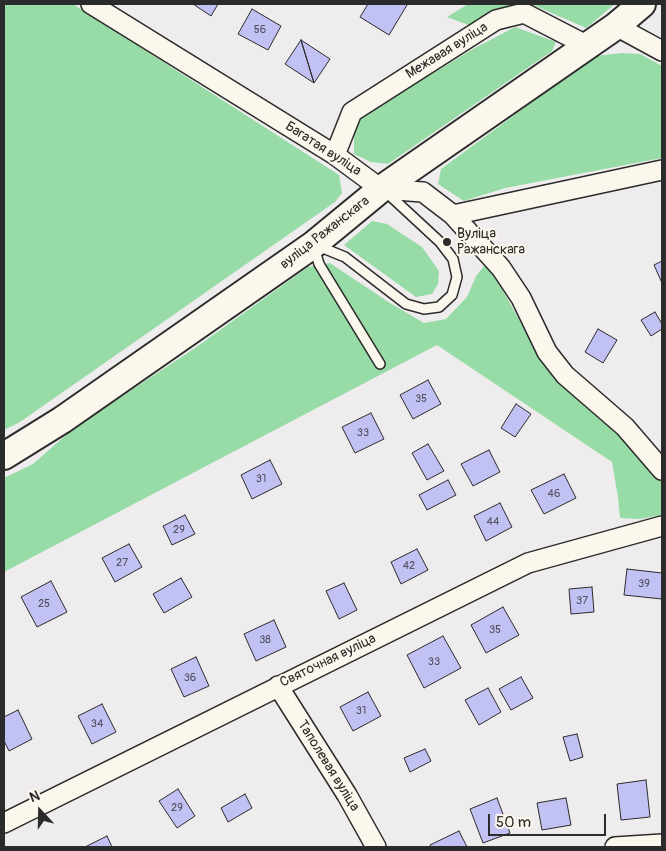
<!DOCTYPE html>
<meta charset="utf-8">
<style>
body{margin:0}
#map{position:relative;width:666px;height:851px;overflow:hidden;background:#efeced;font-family:Pangolin,sans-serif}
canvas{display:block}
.frame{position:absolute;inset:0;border:5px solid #2b2b2b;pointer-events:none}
.north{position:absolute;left:15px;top:786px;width:50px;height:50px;-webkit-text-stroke:4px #fbf7ec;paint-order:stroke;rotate:339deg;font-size:14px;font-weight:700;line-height:20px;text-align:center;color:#2b2b2b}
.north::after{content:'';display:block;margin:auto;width:18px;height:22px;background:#2b2b2b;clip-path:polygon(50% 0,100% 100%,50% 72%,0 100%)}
.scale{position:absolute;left:488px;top:814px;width:118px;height:22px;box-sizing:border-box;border:2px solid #2b2b2b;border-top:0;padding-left:6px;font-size:15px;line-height:18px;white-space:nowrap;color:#2b2b2b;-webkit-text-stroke:4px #fbf7ec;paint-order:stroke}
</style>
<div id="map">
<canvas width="666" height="851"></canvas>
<div class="frame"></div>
<div class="north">N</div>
<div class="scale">50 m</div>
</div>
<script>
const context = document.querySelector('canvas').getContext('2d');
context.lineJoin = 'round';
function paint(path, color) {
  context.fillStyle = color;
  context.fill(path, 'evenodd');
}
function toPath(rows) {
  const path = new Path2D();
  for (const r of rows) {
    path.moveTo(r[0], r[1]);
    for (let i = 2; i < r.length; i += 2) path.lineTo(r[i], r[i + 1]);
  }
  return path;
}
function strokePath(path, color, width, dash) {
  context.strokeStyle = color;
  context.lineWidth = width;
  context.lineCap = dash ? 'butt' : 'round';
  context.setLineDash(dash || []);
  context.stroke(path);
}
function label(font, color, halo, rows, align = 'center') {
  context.font = font + ' Pangolin,sans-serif';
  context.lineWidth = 4;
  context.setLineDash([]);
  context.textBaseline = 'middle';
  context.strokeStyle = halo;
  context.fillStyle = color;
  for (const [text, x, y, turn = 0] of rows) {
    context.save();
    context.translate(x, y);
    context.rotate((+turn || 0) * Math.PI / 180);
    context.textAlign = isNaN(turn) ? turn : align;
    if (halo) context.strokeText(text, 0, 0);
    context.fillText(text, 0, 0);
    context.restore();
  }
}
paint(toPath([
 [4,4,73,4,339,175,342,193,335,202,20,422,4,430],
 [468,4,524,4,507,7,471,26,447,17],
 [531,4,615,4,586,28],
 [515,27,556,42,552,51,388,164,371,162,354,154,354,121,473,49],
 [622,53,640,54,662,66,662,158,505,188,464,201,438,184,441,169,595,56],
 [372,221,387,224,422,247,439,271,438,284,432,294,416,297,344,245],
 [330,263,390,303,424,323,446,319,467,297,476,276,485,265,496,278,543,363,628,440,662,481,662,515,639,519,620,518,618,497,612,462,437,345,4,572,4,478,33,464,74,428,195,348,308,267]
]), '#97dba7');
const building = toPath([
 [193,4,218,4,211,16,193,4],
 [368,4,405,4,407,5,389,35,360,17,368,4],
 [252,9,281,26,268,50,238,34,252,9],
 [301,40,330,59,314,83,301,40],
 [301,40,314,83,285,64,301,40],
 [662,261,662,283,654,265,662,261],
 [655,312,662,324,662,329,651,336,641,320,655,312],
 [598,329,617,340,603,363,585,352,598,329],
 [428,380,441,404,413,419,400,395,428,380],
 [516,404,531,414,515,437,501,428,516,404],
 [371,413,384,439,355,453,342,427,371,413],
 [428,444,444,471,427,480,412,453,428,444],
 [489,450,500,472,473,486,461,464,489,450],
 [270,460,282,484,252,499,241,475,270,460],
 [564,474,576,498,544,514,531,490,564,474],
 [448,480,456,495,427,510,419,495,448,480],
 [500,503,512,527,486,541,474,516,500,503],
 [185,515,195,534,172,545,163,526,185,515],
 [129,544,142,567,115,582,102,558,129,544],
 [417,549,428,570,401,584,391,562,417,549],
 [627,569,662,573,662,599,624,595,627,569],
 [181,578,192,597,164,613,153,594,181,578],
 [51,581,67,612,37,627,21,597,51,581],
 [344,583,357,610,339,619,326,591,344,583],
 [592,587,594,612,571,614,569,589,592,587],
 [503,607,519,635,486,653,471,625,503,607],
 [274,620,286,647,256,661,244,634,274,620],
 [443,636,461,668,424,688,407,655,443,636],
 [196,657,209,686,184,697,171,669,196,657],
 [521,677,533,698,511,710,499,689,521,677],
 [488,688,501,712,479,725,465,700,488,688],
 [368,692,381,716,353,731,340,707,368,692],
 [102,704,116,732,92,744,78,716,102,704],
 [18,710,32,739,9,751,4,741,4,717,18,710],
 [577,734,583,757,570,761,563,737,577,734],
 [425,749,431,761,410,772,404,758,425,749],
 [646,780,650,817,621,820,617,784,646,780],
 [178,789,195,816,177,828,159,801,178,789],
 [245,794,252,808,228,822,221,808,245,794],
 [497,798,510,833,483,843,470,809,497,798],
 [566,798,571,825,542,830,537,803,566,798],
 [459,831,467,847,431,847,430,845,459,831],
 [107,836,112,847,85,847,107,836]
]);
paint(building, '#c1c1f3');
strokePath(building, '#2b2b2b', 1);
const lane = toPath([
 [318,246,345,257,406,304,424,309,439,307,452,295,457,277,453,259,440,242,386,192],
 [314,247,319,264,380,364]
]);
const street = toPath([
 [91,4,335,155,381,189,423,192,453,215,501,268,521,298,547,352,565,375,625,427,662,470],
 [616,26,662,51],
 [335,155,352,112,496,20,524,13,588,46],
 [453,215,662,170],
 [278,686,347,795,376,847],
 [4,823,528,563,662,526],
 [615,847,662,844]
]);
const secondary = toPath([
 [4,456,62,420,313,245,381,189,616,26,642,4]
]);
strokePath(lane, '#2b2b2b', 12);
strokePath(street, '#2b2b2b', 22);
strokePath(secondary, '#2b2b2b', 30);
strokePath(lane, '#fbf7ec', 9);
strokePath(street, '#fbf7ec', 19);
strokePath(secondary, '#fbf7ec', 26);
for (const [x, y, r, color] of [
 [447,242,5,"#2b2b2b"]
]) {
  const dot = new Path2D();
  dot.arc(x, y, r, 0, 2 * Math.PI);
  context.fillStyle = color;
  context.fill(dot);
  strokePath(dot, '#fbf7ec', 2);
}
label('11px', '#50505d', null, [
 ["56",260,30],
 ["35",421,399],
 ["33",363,433],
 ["31",261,479],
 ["46",554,494],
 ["44",493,522],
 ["29",179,530],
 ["27",122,563],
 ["42",409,566],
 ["39",644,584],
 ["37",582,601],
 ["25",44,604],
 ["35",495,630],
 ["38",265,640],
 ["33",434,662],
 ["36",190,678],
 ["31",361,711],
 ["34",97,724],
 ["29",177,808]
]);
label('14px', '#2b2b2b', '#fbf7ec', [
 ["Межавая вуліца",447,51,-32],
 ["Багатая вуліца",323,149,33],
 ["вуліца Ражанскага",325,233,-38],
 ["Святочная вуліца",328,661,-26],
 ["Таполевая вуліца",328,766,58]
]);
label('14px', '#2b2b2b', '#fbf7ec', [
 ["Вуліца",457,234],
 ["Ражанскага",457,250]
], 'left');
</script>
